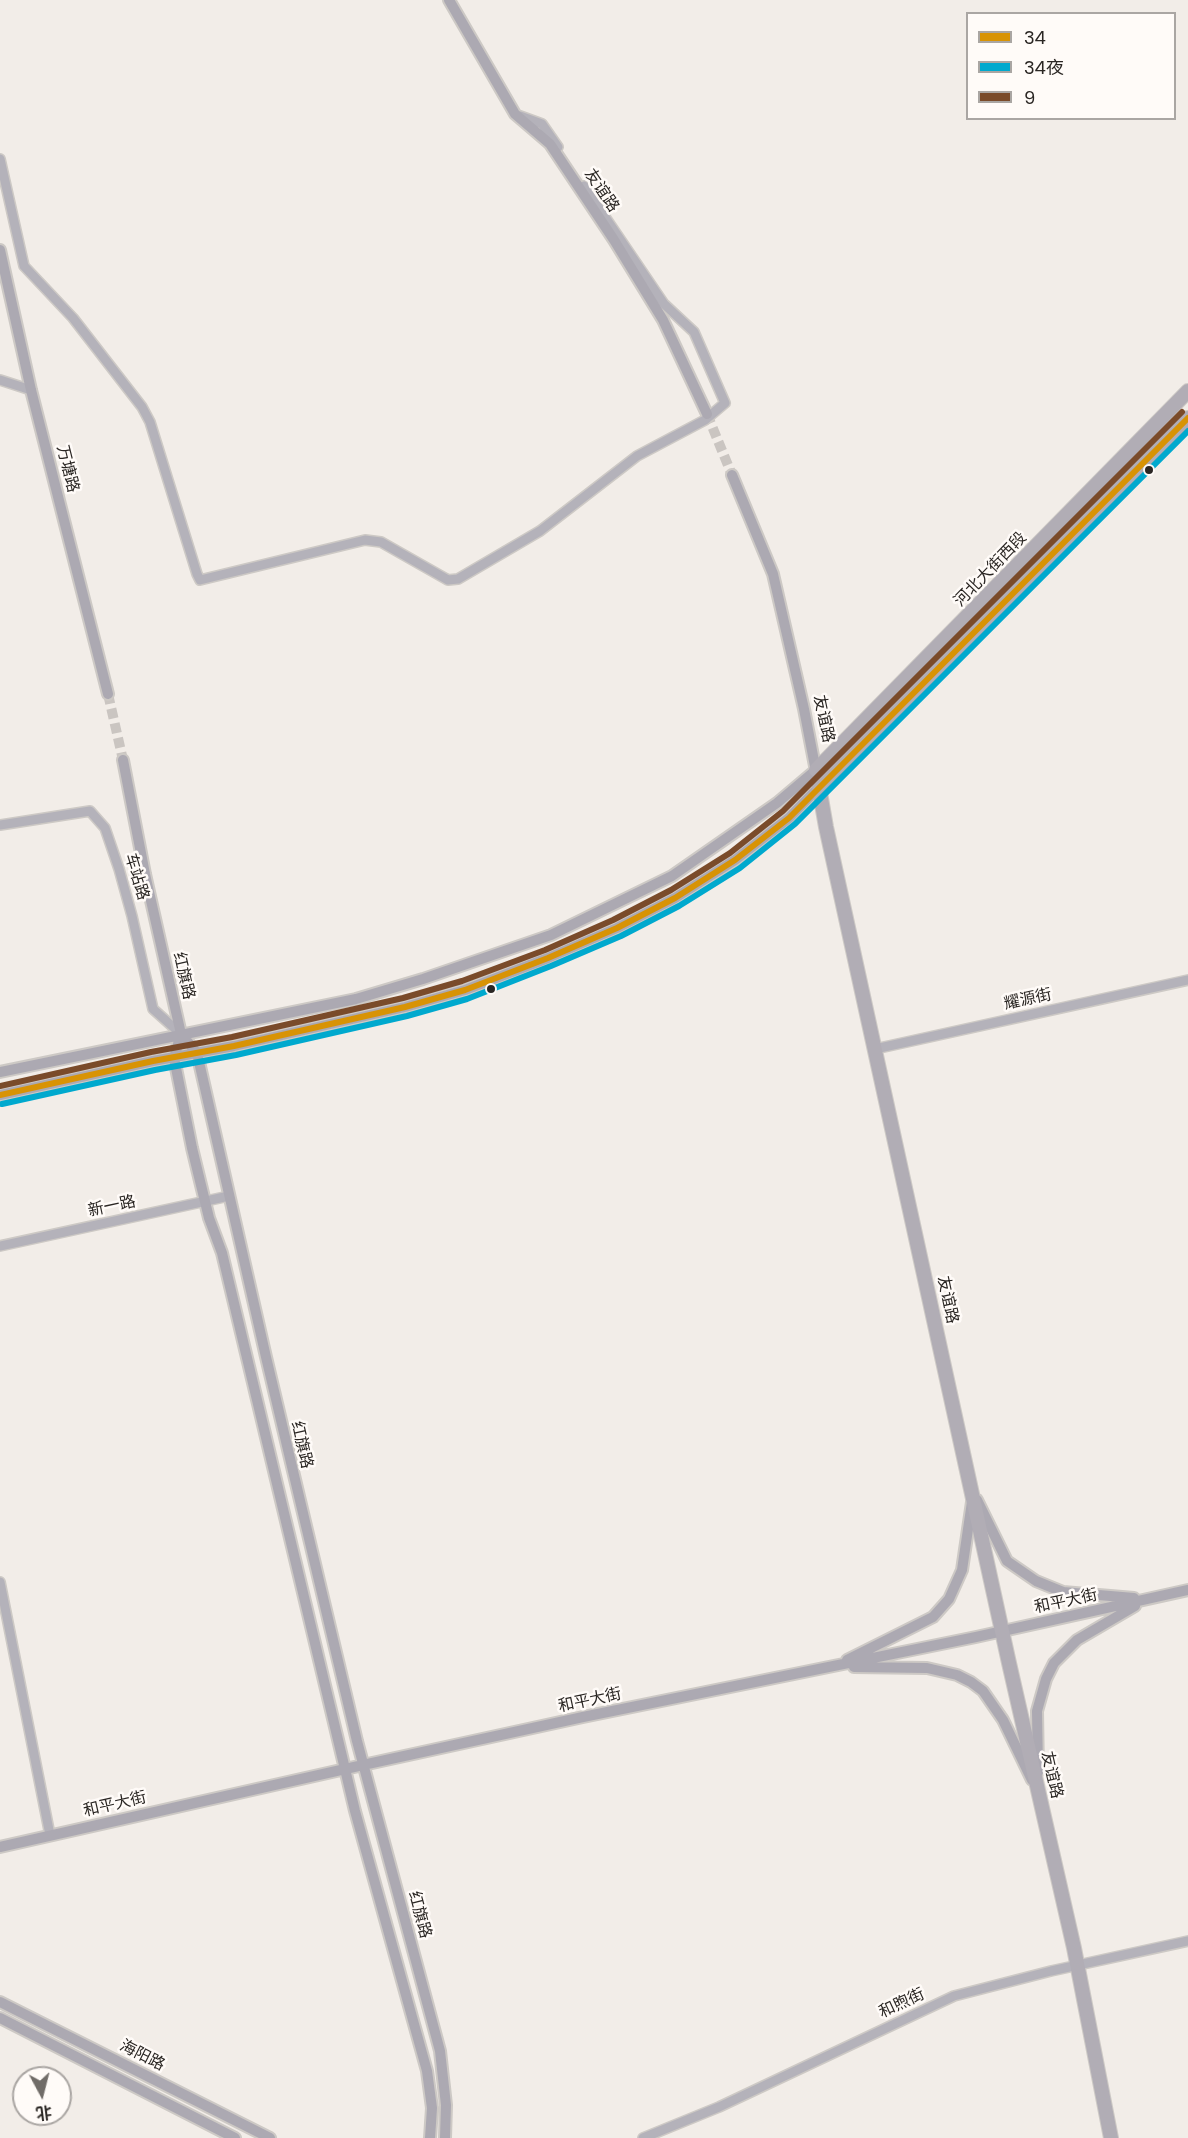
<!DOCTYPE html>
<meta charset="utf-8">
<style>
body{margin:0}
#map{position:relative;width:1188px;height:2138px;overflow:hidden;background:#f2ede8;font-family:Poppins,"Noto Sans SC",sans-serif}
canvas{display:block}
.legend{position:absolute;left:966px;top:12px;width:210px;height:108px;box-sizing:border-box;background:#fffbf8;border:2px solid #aaa6a3;margin:0;padding:8px 10px;list-style:none;font-size:18px;color:#2a2623}
.legend li{display:flex;align-items:center;gap:12px;height:30px}
.legend b{width:30px;border:2px solid #aaa6a3}
.north{position:absolute;left:12px;top:2066px;width:60px;height:60px;box-sizing:border-box;background:#fffbf8;border:2px solid #aaa6a3;border-radius:50%;rotate:173deg;font-size:16px;font-weight:700;line-height:24px;text-align:center;color:#2a2623}
.north::after{content:'';display:block;margin:auto;width:21px;height:27px;background:#706c68;clip-path:polygon(50% 0,100% 100%,50% 72%,0 100%)}
</style>
<div id="map">
<canvas width="1188" height="2138"></canvas>
<ul class="legend">
<li><b style="height:8px;background:#d89305"></b>34</li>
<li><b style="height:8px;background:#00a9ce"></b>34夜</li>
<li><b style="height:8px;background:#7a4b2a"></b>9</li>
</ul>
<div class="north">北</div>
</div>
<script>
const context = document.querySelector('canvas').getContext('2d');
context.lineJoin = 'round';
function toPath(rows) {
  const path = new Path2D();
  for (const r of rows) {
    path.moveTo(r[0], r[1]);
    for (let i = 2; i < r.length; i += 2) path.lineTo(r[i], r[i + 1]);
  }
  return path;
}
function strokePath(path, color, width, dash) {
  context.strokeStyle = color;
  context.lineWidth = width;
  context.lineCap = dash ? 'butt' : 'round';
  context.setLineDash(dash || []);
  context.stroke(path);
}
function label(font, color, halo, rows, align = 'center') {
  context.font = font + ' Poppins,"Noto Sans SC",sans-serif';
  context.lineWidth = 5;
  context.setLineDash([]);
  context.textBaseline = 'middle';
  context.strokeStyle = halo;
  context.fillStyle = color;
  for (const [text, x, y, turn = 0] of rows) {
    context.save();
    context.translate(x, y);
    context.rotate((+turn || 0) * Math.PI / 180);
    context.textAlign = isNaN(turn) ? turn : align;
    if (halo) context.strokeText(text, 0, 0);
    context.fillText(text, 0, 0);
    context.restore();
  }
}
strokePath(toPath([
 [707,414,732,475],
 [108,694,123,760]
]), '#cac5c1', 10, [10, 5]);
const minor = toPath([
 [520,116,542,124,558,147],
 [0,159,24,266,73,318,142,407,150,422,197,574,200,580,365,540,381,542,448,580,458,579,540,531,637,456,705,420,725,403,694,332,664,304,584,186],
 [0,380,31,390],
 [0,825,90,811,105,828,119,869,132,916,153,1009,181,1034],
 [875,1049,1188,980],
 [0,1246,229,1196],
 [0,1582,50,1835],
 [643,2138,719,2107,954,1996,1051,1971,1188,1941]
]);
const major = toPath([
 [449,0,515,114,550,144,614,240,663,320,707,414],
 [0,250,31,390,108,694],
 [123,760,145,874,181,1034,197,1053,266,1357,357,1741,440,2051,446,2105,445,2138],
 [181,1034,174,1058,192,1148,209,1218,222,1253,355,1811,427,2071,432,2108,430,2138],
 [0,1072,356,999,423,979,551,935,672,876,777,803,816,770],
 [0,1095,153,1061,234,1046,405,1007,465,990,548,958,617,928,675,898,735,860,789,818,819,787,804,709,773,574,732,475],
 [977,1500,1007,1561,1036,1581,1063,1592,1134,1598],
 [847,1660,933,1617,949,1599,962,1570,972,1502],
 [854,1667,927,1668,957,1675,971,1682,983,1691,1003,1720,1032,1780],
 [1038,1772,1037,1711,1046,1679,1054,1663,1077,1640,1135,1606],
 [0,1847,363,1765,583,1717,976,1637,1188,1590],
 [0,2002,270,2138],
 [0,2018,235,2138]
]);
const highway = toPath([
 [816,770,1188,391],
 [1111,2138,1074,1948,1009,1663,826,827,819,787,1188,418]
]);
strokePath(minor, '#cdc9c5', 12);
strokePath(major, '#cdc9c5', 14);
strokePath(highway, '#cdc9c5', 16);
strokePath(minor, '#b4b2ba', 9);
strokePath(major, '#aca9b2', 10);
strokePath(highway, '#b1adb5', 14);
strokePath(toPath([
 [0,1095,153,1061,234,1046,405,1007,465,990,548,958,617,928,675,898,735,860,789,818,1188,418]
]), '#d89305', 6);
strokePath(toPath([
 [2,1104,155,1070,236,1055,407,1016,467,999,551,966,621,936,679,906,740,868,795,824,1188,431]
]), '#00a9ce', 6);
strokePath(toPath([
 [0,1086,151,1052,232,1037,403,998,462,981,545,950,613,920,671,890,730,853,783,811,1182,412]
]), '#7a4b2a', 6);
for (const [x, y, r, color] of [
 [1149,470,5,"#2a2623"],
 [491,989,5,"#2a2623"]
]) {
  const dot = new Path2D();
  dot.arc(x, y, r, 0, 2 * Math.PI);
  context.fillStyle = color;
  context.fill(dot);
  strokePath(dot, '#fffbf8', 2);
}
label('16px', '#2a2623', '#fffbf8', [
 ["友谊路",601,191,56],
 ["万塘路",67,469,76],
 ["河北大街西段",991,570,-46],
 ["友谊路",823,719,78],
 ["车站路",136,877,73],
 ["红旗路",183,976,77],
 ["耀源街",1028,1000,-12],
 ["新一路",112,1207,-12],
 ["友谊路",947,1300,78],
 ["红旗路",301,1445,77],
 ["和平大街",1066,1602,-12],
 ["和平大街",590,1701,-12],
 ["友谊路",1051,1775,77],
 ["和平大街",115,1805,-13],
 ["红旗路",419,1915,75],
 ["和煦街",902,2004,-25],
 ["海阳路",142,2056,27]
]);
</script>
